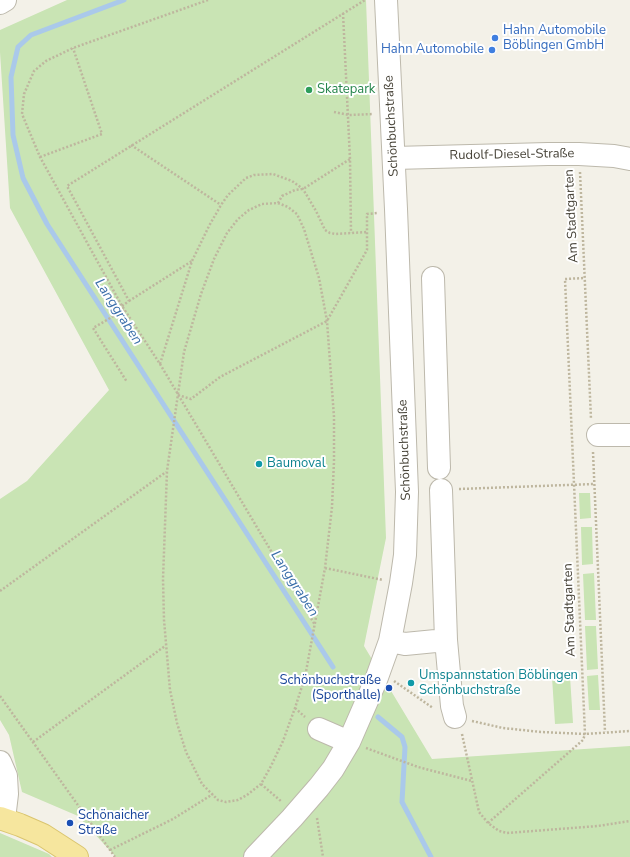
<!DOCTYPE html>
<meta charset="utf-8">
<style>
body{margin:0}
canvas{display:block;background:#f3f1e8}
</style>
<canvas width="630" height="857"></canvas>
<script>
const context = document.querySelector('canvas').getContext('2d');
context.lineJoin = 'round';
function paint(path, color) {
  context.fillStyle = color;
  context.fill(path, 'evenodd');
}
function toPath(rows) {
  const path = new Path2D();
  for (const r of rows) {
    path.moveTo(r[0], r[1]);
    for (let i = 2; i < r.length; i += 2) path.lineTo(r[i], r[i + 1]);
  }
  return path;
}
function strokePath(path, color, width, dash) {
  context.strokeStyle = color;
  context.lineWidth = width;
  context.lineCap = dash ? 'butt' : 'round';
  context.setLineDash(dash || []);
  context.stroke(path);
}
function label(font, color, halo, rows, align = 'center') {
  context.font = font + ' "Nunito Sans",sans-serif';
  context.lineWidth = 4;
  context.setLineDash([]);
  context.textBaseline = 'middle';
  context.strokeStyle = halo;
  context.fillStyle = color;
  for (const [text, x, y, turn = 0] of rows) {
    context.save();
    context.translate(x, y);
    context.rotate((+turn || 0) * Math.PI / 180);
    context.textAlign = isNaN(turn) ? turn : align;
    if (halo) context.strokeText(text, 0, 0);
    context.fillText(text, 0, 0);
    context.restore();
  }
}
paint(toPath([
 [67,0,366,0,386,538,364,646,432,759,630,746,630,857,116,857,78,816,22,792,9,735,0,720,0,499,27,481,109,390,10,208,0,52,0,30],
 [579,493,590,493,591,518,580,519],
 [581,527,592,527,593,564,582,565],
 [594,573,596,620,585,620,583,574],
 [585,626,596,626,598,669,587,670],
 [598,675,600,710,589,710,587,676],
 [570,676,573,723,555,724,552,677],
 [0,833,49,854,52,857,0,857]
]), '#c9e4b4');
strokePath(toPath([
 [124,0,31,35,18,47,11,77,13,135,23,178,47,224,333,667],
 [378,717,402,737,405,747,402,802,431,857]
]), '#aac9ea', 5);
const minor = toPath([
 [0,3,5,0],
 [394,158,548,154,579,154,614,156,630,159],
 [433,278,439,468],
 [598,435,630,435],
 [441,490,446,640,452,706,455,717],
 [390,641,405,644,446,640],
 [319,729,349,742],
 [0,762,6,776,7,794,4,819],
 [255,857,292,818,319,787,333,769,349,742,376,680,390,641,401,583,405,555,407,492,396,209,386,0]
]);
const major = toPath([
 [0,818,20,825,43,835,77,857]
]);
strokePath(minor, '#bdb9ac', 24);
strokePath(major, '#dac56f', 24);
strokePath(toPath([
 [208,0,73,48,46,61,34,71,24,94,22,114,40,157,122,306,160,364,315,625],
 [343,13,350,159,351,233],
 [334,112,349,115,373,114],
 [131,145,221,205],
 [40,157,102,134,73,48],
 [580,172,591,419],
 [278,203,288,207,297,214,304,229,319,278,327,321,334,417,334,461,332,507,325,568,310,650,305,677,295,708,283,741,271,766,261,784,247,795,238,800,226,802,218,800,202,784,186,752,177,723,170,690,164,620,163,579,167,471,184,352,201,294,214,259,227,233,238,219,249,210,262,204,278,203],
 [278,203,282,196,295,190,303,189,350,159],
 [129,301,192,261],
 [122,306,129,301,67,186,365,0],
 [124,310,93,328,127,382],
 [160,364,192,261,209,226,221,205,228,195,246,178,254,175,273,174,292,181,303,189,316,211,325,230,330,233,336,234,368,232],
 [178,395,191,399,220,377,327,321,367,250,367,214,378,213],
 [593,452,605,732],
 [459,489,594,484],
 [325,568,383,580],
 [0,591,166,472],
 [394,681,433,708],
 [0,696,115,857],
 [295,708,305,717],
 [472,721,503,728,541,732,585,734,630,731],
 [462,734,479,812,488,823,499,831,507,833,598,826,630,821],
 [33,742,165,646],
 [366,748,418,767,472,781],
 [261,784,282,802],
 [317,818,323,857],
 [488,823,583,740,585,734,565,279,585,278],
 [110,850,173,819,213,794]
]), '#beb69e', 2.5, [2, 2]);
strokePath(minor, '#fff', 22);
strokePath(major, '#f6e69e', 22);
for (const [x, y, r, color] of [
 [495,38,4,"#3f7fe0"],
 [492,50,4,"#3f7fe0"],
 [309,90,4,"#2e9e5b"],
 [259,464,4,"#0f9aa8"],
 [411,683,4,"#0f9aa8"],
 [389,688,4,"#1a4fb4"],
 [70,823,4,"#1a4fb4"]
]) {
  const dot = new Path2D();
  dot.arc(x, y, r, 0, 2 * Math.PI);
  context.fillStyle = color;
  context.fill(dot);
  strokePath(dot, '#fff', 1.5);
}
label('13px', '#366cbe', '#fff', [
 ["Hahn Automobile",503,31],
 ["Böblingen GmbH",503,46],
 ["Hahn Automobile",484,50,"right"]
], 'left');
label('13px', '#27864d', '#fff', [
 ["Skatepark",317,90]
], 'left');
label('13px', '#464237', '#fff', [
 ["Schönbuchstraße",392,126,-93],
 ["Rudolf-Diesel-Straße",512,155,-1],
 ["Am Stadtgarten",572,216,-93],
 ["Schönbuchstraße",405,450,-92],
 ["Am Stadtgarten",570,610,-92]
]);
label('13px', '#0d838f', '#fff', [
 ["Baumoval",267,464],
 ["Umspannstation Böblingen",419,676],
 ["Schönbuchstraße",419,691]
], 'left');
label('13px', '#164399', '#fff', [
 ["Schönbuchstraße",381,681],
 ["(Sporthalle)",381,696],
 ["Schönaicher",78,816,"left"],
 ["Straße",78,831,"left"]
], 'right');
label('italic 14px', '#396ea9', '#fff', [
 ["Langgraben",118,312,57],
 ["Langgraben",294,584,57]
]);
</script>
